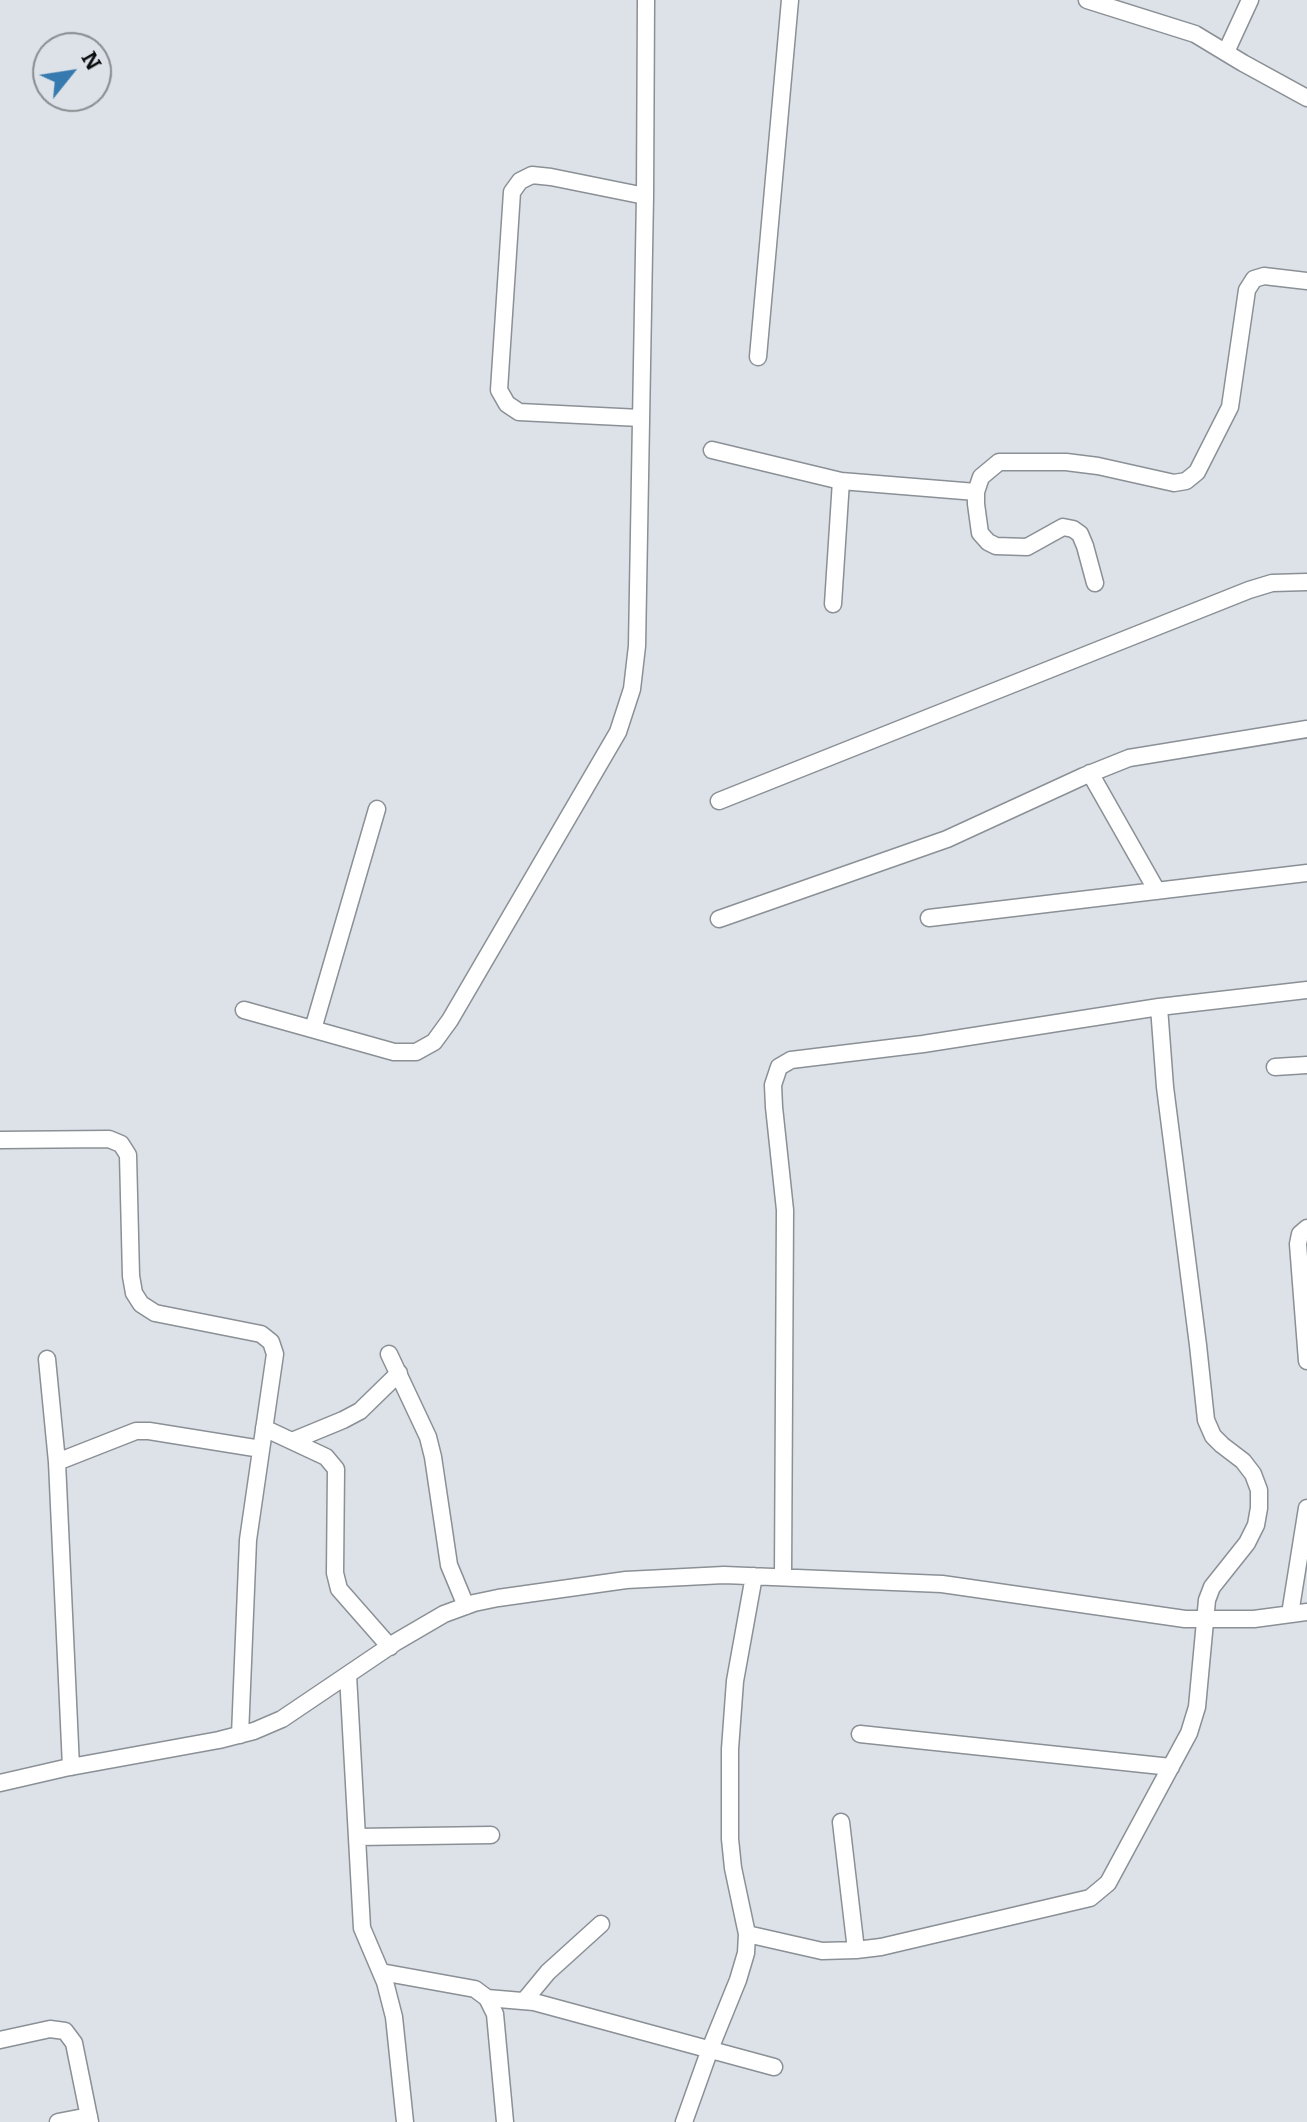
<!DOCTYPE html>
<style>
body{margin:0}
#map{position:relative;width:1307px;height:2122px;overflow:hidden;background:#dce2e8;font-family:Bitter,serif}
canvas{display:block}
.north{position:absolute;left:32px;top:32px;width:80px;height:80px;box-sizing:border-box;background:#dce2e8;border:2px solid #888d91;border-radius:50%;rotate:60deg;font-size:22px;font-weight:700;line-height:32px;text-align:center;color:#0b0d0f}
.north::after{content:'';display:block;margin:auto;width:28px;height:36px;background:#367aaf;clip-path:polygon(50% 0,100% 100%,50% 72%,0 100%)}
</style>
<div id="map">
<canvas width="1307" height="2122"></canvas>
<div class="north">N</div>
</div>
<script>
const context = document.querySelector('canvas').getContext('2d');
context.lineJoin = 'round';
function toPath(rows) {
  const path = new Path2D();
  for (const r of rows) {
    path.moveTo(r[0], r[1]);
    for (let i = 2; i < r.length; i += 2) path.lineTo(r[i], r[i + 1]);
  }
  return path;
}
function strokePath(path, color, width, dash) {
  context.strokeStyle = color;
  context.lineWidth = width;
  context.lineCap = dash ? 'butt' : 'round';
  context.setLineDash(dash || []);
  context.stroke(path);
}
const minor = toPath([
 [1087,0,1195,34,1243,63,1307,98],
 [1226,52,1250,0],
 [758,357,790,0],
 [640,418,519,412,507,404,499,390,512,192,520,181,532,175,551,177,645,196],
 [712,450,841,481,976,492],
 [1095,583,1085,546,1080,534,1073,529,1063,527,1027,547,996,546,988,542,980,533,976,504,976,492,981,477,999,462,1066,462,1098,466,1174,483,1186,481,1197,472,1230,407,1247,290,1254,279,1264,276,1307,281],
 [833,604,841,481],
 [1090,773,1157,891],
 [719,801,1249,590,1272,583,1307,582],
 [929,918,1307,873],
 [719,919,947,839,1084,776,1129,758,1307,729],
 [244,1010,394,1052,416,1052,434,1042,450,1020,618,732,632,689,637,646,645,196,646,0],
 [313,1029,377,809],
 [1275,1067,1307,1065],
 [0,1140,109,1139,121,1144,128,1155,131,1276,134,1293,141,1304,155,1313,261,1334,271,1342,275,1354,248,1540,240,1735],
 [1307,1228,1300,1234,1298,1244,1307,1361],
 [389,1354,428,1437,433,1457,449,1565,466,1606],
 [47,1359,57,1462,71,1767],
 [264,1428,326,1457,336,1469,335,1573,339,1589,390,1647],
 [292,1441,343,1420,360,1411,399,1373],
 [57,1462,136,1431,149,1431,261,1449],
 [783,1577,785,1210,774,1107,773,1085,779,1067,791,1060,923,1044,1159,1007,1307,990],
 [1290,1614,1307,1508],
 [348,1675,362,1928,385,1982,394,2017,405,2122],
 [860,1734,1171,1767],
 [0,1783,65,1768,219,1740,254,1731,282,1719,396,1642,444,1614,474,1603,498,1598,626,1580,724,1575,942,1584,1185,1619,1254,1619,1307,1612],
 [841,1822,856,1950],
 [357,1837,491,1835],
 [747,1934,822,1951,856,1950,881,1947,1090,1898,1108,1883,1189,1733,1197,1707,1207,1600,1212,1587,1247,1543,1256,1525,1259,1508,1259,1490,1253,1474,1243,1461,1222,1445,1213,1436,1206,1420,1198,1345,1165,1087,1159,1007],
 [381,1972,475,1989,487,1998,495,2014,505,2122],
 [487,1998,534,2002,774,2067],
 [524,2001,548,1972,601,1924],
 [0,2040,50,2029,65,2031,74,2043,90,2122],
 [58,2122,89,2116],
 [684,2122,710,2049,738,1980,746,1953,747,1934,733,1868,730,1839,730,1749,735,1681,754,1576]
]);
strokePath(minor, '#8a9095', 19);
strokePath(minor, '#fff', 16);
</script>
